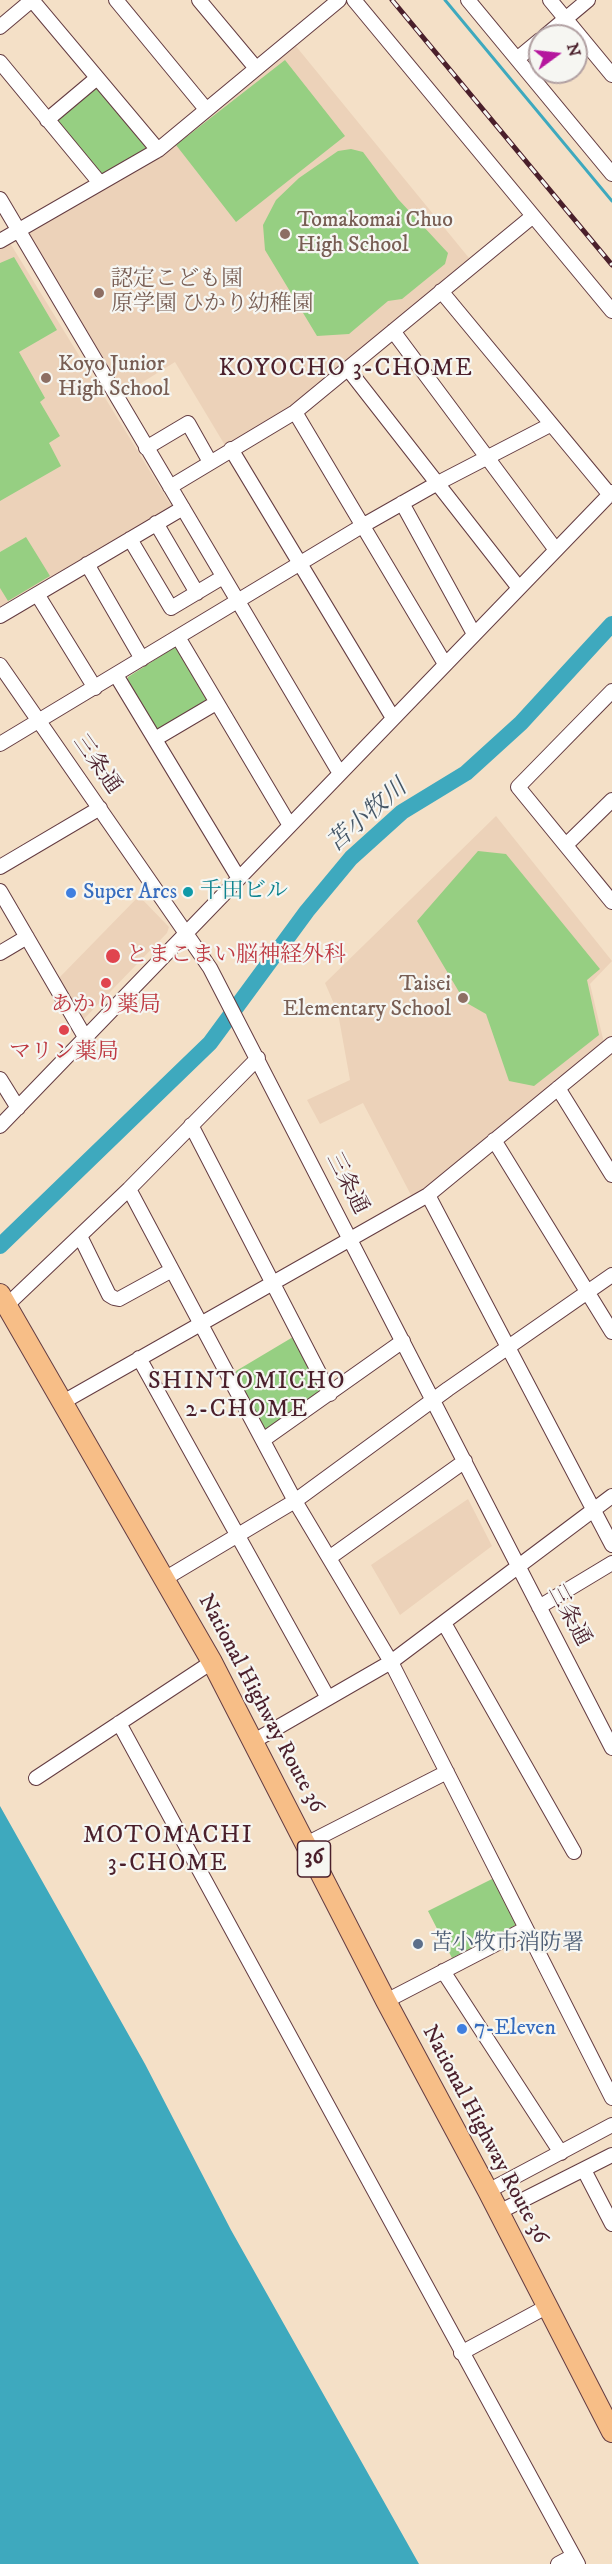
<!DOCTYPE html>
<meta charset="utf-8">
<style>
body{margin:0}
#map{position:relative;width:612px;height:2564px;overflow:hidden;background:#f4e0c7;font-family:"IM FELL DW Pica",serif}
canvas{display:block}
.north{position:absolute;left:528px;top:24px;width:60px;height:60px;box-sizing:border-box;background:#f6f6f2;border:2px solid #b1a0a2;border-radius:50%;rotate:75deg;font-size:16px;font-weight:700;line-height:24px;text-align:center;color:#4a1f2b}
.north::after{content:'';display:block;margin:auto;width:21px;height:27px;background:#b5179e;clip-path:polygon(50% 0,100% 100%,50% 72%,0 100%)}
</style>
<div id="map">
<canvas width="612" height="2564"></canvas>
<div class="north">N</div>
</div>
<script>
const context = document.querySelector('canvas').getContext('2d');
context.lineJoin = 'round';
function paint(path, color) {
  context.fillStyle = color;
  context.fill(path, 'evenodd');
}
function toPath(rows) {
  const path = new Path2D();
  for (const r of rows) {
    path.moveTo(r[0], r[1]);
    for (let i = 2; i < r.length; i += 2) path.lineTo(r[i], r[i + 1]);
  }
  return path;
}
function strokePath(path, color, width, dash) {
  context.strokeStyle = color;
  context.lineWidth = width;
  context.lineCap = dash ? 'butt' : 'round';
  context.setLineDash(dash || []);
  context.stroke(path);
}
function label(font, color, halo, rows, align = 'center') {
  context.font = font + ' "IM FELL DW Pica","Noto Serif JP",serif';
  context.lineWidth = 4.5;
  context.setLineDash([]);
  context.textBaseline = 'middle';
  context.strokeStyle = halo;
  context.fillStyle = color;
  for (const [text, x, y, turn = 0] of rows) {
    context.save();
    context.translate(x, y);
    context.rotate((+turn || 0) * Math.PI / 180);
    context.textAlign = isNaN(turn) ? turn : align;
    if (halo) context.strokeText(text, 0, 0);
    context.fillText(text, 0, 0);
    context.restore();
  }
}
paint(toPath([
 [295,45,469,258,290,409,226,447,175,362,122,395,27,230,124,173],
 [10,243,172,507,0,610,0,249],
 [496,816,612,961,590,984,604,1043,425,1191,412,1197,363,1103,320,1124,307,1100,350,1080,338,1013,325,983],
 [139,896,169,927,167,933,82,1021,58,979],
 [468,1499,492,1546,400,1615,371,1565]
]), '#ecd2b9');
paint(toPath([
 [285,60,345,136,236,222,176,145],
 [95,84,147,144,146,150,105,174,100,173,55,118],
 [351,149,363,152,398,199,448,253,445,264,402,299,388,301,349,334,317,336,265,250,263,225,276,200,299,178,338,151],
 [14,257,57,330,19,352,45,398,40,402,60,436,49,443,61,466,0,501,0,263],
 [26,537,50,576,8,601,0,588,0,552],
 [175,647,178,648,209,702,156,733,126,683,128,677],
 [478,851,506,854,600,969,587,980,599,1035,534,1086,509,1081,486,1014,465,1002,417,921],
 [293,1337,322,1392,268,1432,263,1431,235,1378,236,1371],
 [494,1878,518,1924,452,1958,428,1911]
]), '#96cf82');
paint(toPath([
 [0,1806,145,2064,231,2230,419,2564,0,2564]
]), '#3ea9be');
strokePath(toPath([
 [445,0,612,201]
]), '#3ea9be', 3);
strokePath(toPath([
 [0,1246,210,1043,307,911,351,858,402,812,466,773,521,723,612,624]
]), '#3ea9be', 16);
const minor = toPath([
 [32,0,158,150],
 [116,0,205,108],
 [199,0,255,67],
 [354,0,612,311],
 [468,0,612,174],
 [550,0,612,75],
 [0,27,32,0],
 [545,36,588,0],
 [517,59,540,40],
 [0,62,100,183],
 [47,120,97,78],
 [0,199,339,772],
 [0,241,158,150,339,0],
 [441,291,610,495],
 [393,331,556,550],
 [348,369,519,588],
 [295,412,445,664],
 [146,448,188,423,210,462],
 [231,449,393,718],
 [170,487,295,412,533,216],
 [402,503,474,634],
 [156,523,197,593],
 [130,539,171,608,223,577],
 [87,564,142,659],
 [37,594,95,688],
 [0,616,183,508],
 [178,637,289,824],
 [0,665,210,968,612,1748],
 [116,675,238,877],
 [612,691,518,787,612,902],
 [155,739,216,703],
 [0,744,362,526,436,484,550,425],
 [566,845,612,800],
 [0,867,100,808],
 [0,891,85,1037],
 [0,953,27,937],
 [0,1079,18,1108],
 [558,1088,612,1175],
 [191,1125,330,1394],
 [0,1126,612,492],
 [494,1140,612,1332],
 [129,1189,295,1501,391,1662,612,2098],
 [428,1195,612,1545],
 [80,1236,109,1295,114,1298,119,1299,172,1270],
 [7,1305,129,1189,258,1058],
 [139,1358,328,1698],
 [63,1402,428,1195,612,1044],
 [263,1440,403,1341],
 [329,1558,465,1461],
 [166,1578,295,1501,448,1389,612,1275],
 [539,1607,612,1563],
 [444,1623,574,1852],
 [119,1723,578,2564],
 [254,1741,391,1662,612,1496],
 [36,1778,212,1662],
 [306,1844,447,1772],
 [443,1971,561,2153],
 [386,2001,525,1929],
 [584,2170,612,2224],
 [488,2191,612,2125],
 [499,2212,612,2155],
 [461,2353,548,2306],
 [558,2564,573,2556]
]);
const highway = toPath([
 [0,1294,212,1662,386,2001,488,2191,612,2432]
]);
strokePath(minor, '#643c42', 16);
strokePath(highway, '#643c42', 22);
strokePath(minor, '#fff', 14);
strokePath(highway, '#f7be87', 20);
const rail = toPath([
 [392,0,612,265]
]);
strokePath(rail, '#4a1f2b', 5);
strokePath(rail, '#f6f6f2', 3, [9]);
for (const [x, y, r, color] of [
 [285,234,6,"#8d6e63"],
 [99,293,6,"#8d6e63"],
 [46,378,6,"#8d6e63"],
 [188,892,6,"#0f9aa8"],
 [71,893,6,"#3f7fe0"],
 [113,956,8,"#e0444e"],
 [106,983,6,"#e0444e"],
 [463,998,6,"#8d6e63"],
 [64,1030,6,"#e0444e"],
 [418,1944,6,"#5c6f8a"],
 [462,2029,6,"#3f7fe0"]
]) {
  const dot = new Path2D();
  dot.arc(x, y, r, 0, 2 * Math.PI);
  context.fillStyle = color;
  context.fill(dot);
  strokePath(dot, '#f6f6f2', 2);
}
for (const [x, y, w] of [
 [314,1859,33]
]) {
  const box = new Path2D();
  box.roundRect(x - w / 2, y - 18, w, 36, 4.5);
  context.fillStyle = '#f6f6f2';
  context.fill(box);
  strokePath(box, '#4a1f2b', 1.5);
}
label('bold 21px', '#4a1f2b', null, [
 ["36",314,1859]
]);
label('22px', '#785e54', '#f6f6f2', [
 ["Tomakomai Chuo",297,221],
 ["High School",297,246],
 ["認定こども園",111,280],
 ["原学園 ひかり幼稚園",111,305],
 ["Koyo Junior",58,365],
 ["High School",58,390],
 ["Taisei",451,985,"right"],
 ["Elementary School",451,1010,"right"]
], 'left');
label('22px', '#4a1f2b', '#f6f6f2', [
 ["三条通",96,765,55],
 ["三条通",346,1184,63],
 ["三条通",568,1616,62],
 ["National Highway Route 36",260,1704,62],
 ["National Highway Route 36",484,2135,62]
]);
label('22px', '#0d838f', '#f6f6f2', [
 ["千田ビル",200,892]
], 'left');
label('22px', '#366cbe', '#f6f6f2', [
 ["Super Arcs",83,893],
 ["7-Eleven",474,2029]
], 'left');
label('22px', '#be3a42', '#f6f6f2', [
 ["とまこまい脳神経外科",126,956,"left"],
 ["あかり薬局",106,1006],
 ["マリン薬局",64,1053]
]);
label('22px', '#4e5e75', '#f6f6f2', [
 ["苫小牧市消防署",430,1944]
], 'left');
context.letterSpacing = '1.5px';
label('24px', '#4a1f2b', '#f6f6f2', [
 ["KOYOCHO 3-CHOME",346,370],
 ["SHINTOMICHO",247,1383],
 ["2-CHOME",247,1411],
 ["MOTOMACHI",168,1837],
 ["3-CHOME",168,1865]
]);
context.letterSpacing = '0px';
label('italic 24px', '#455666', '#f6f6f2', [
 ["苫小牧川",368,817,-41]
]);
</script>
